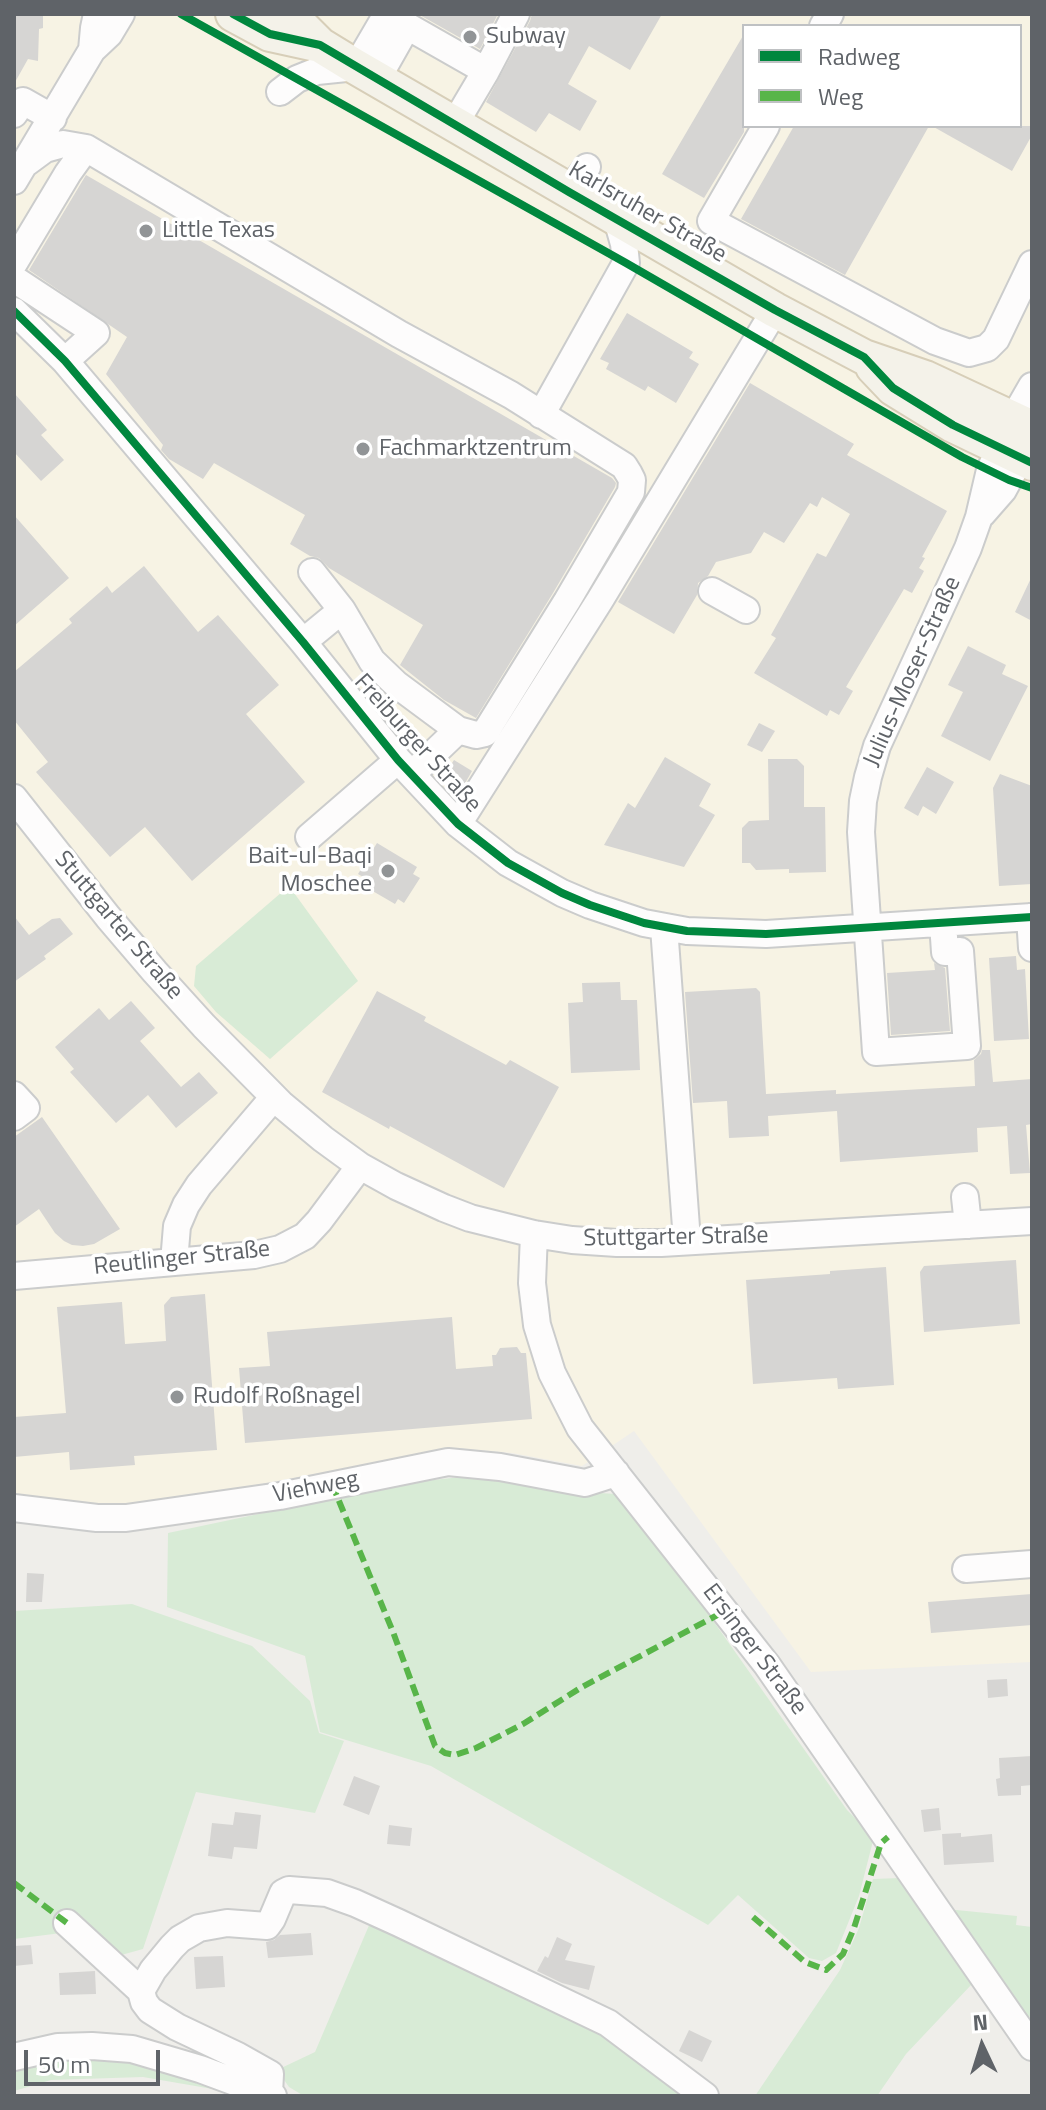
<!DOCTYPE html>
<meta charset="utf-8">
<style>
body{margin:0}
#map{position:relative;width:1046px;height:2110px;overflow:hidden;background:#efeeea;font-family:"Titillium Web",sans-serif}
canvas{display:block}
.frame{position:absolute;inset:0;border:16px solid #5f6368;pointer-events:none}
.legend{position:absolute;left:742px;top:24px;width:280px;height:104px;box-sizing:border-box;background:#fff;border:2px solid #bfc1c3;margin:0;padding:10px 14px;list-style:none;font-size:24px;color:#5f6368}
.legend li{display:flex;align-items:center;gap:16px;height:40px}
.legend b{width:40px;border:2px solid #bfc1c3}
.north{position:absolute;left:942px;top:2006px;width:80px;height:80px;-webkit-text-stroke:6px #fff;paint-order:stroke;rotate:356deg;font-size:22px;font-weight:700;line-height:32px;text-align:center;color:#5f6368}
.north::after{content:'';display:block;margin:auto;width:28px;height:36px;background:#5f6368;clip-path:polygon(50% 0,100% 100%,50% 72%,0 100%)}
.scale{position:absolute;left:24px;top:2050px;width:136px;height:36px;box-sizing:border-box;border:4px solid #5f6368;border-top:0;padding-left:10px;font-size:24px;line-height:28px;white-space:nowrap;color:#5f6368;-webkit-text-stroke:6px #fff;paint-order:stroke}
</style>
<div id="map">
<canvas width="1046" height="2110"></canvas>
<div class="frame"></div>
<ul class="legend">
<li><b style="height:10px;background:#00873e"></b>Radweg</li>
<li><b style="height:10px;background:#58b549"></b>Weg</li>
</ul>
<div class="north">N</div>
<div class="scale">50 m</div>
</div>
<script>
const context = document.querySelector('canvas').getContext('2d');
context.lineJoin = 'round';
function paint(path, color) {
  context.fillStyle = color;
  context.fill(path, 'evenodd');
}
function toPath(rows) {
  const path = new Path2D();
  for (const r of rows) {
    path.moveTo(r[0], r[1]);
    for (let i = 2; i < r.length; i += 2) path.lineTo(r[i], r[i + 1]);
  }
  return path;
}
function strokePath(path, color, width, dash) {
  context.strokeStyle = color;
  context.lineWidth = width;
  context.lineCap = dash ? 'butt' : 'round';
  context.setLineDash(dash || []);
  context.stroke(path);
}
function label(font, color, halo, rows, align = 'center') {
  context.font = font + ' "Titillium Web",sans-serif';
  context.lineWidth = 7;
  context.setLineDash([]);
  context.textBaseline = 'middle';
  context.strokeStyle = halo;
  context.fillStyle = color;
  for (const [text, x, y, turn = 0] of rows) {
    context.save();
    context.translate(x, y);
    context.rotate((+turn || 0) * Math.PI / 180);
    context.textAlign = isNaN(turn) ? turn : align;
    if (halo) context.strokeText(text, 0, 0);
    context.fillText(text, 0, 0);
    context.restore();
  }
}
paint(toPath([
 [14,14,1032,14,1032,1662,811,1672,634,1431,582,1466,512,1453,456,1448,163,1502,79,1507,14,1499],
 [744,26,1020,26,1020,126,744,126]
]), '#f7f3e4');
paint(toPath([
 [289,886,358,981,270,1059,216,1012,194,986,196,966],
 [506,1472,584,1492,616,1494,714,1611,709,1615,847,1810,874,1837,859,1896,836,1953,822,1961,809,1958,738,1895,708,1925,431,1766,320,1732,305,1656,167,1607,168,1533,406,1483],
 [132,1604,252,1646,310,1701,319,1733,344,1741,315,1813,196,1792,143,1949,114,1957,69,1932,14,1939,14,1611],
 [900,1878,972,1984,906,2054,877,2096,755,2096,840,1970,859,1928,873,1879],
 [946,1909,1017,1916,1016,1925,1032,1927,1032,2015,1028,2018,1017,2013],
 [373,1916,607,2029,694,2096,304,2096,289,2087,277,2070,315,2052],
 [51,2056,141,2058,236,2093,143,2077,51,2080,14,2091,14,2067]
]), '#d8ebd6');
paint(toPath([
 [14,14,43,14,43,28,39,29,38,61,28,59,14,84],
 [418,14,498,14,480,49],
 [532,14,662,14,630,70,589,46,568,84,597,101,580,131,549,113,536,132,486,102,530,21],
 [744,34,744,132,704,198,662,174],
 [794,126,929,126,845,275,741,219],
 [932,126,1032,126,1032,135,1012,171],
 [86,175,612,478,616,483,615,487,553,593,476,718,444,700,400,665,423,625,329,568,319,558,310,556,290,544,305,515,214,463,203,479,169,459,161,450,163,445,106,374,127,337,29,270],
 [627,313,693,352,689,358,699,364,676,403,648,386,645,391,606,369,609,363,600,359],
 [750,383,854,444,847,455,947,511,922,557,925,558,919,568,924,571,912,593,904,589,846,687,853,691,839,715,830,710,827,716,754,673,776,638,771,635,817,553,826,557,850,514,822,497,817,507,810,503,784,543,764,532,751,553,716,562,708,576,698,583,697,595,674,634,618,602],
 [14,393,47,430,41,435,64,460,41,481,14,452],
 [14,515,69,578,14,626],
 [144,566,198,632,218,615,279,685,246,714,305,782,192,881,145,827,110,857,36,772,48,762,14,720,14,672,72,623,69,619,107,586,112,593],
 [1032,576,1032,621,1015,612],
 [968,646,1006,665,1002,674,1028,686,990,761,941,736,963,692,948,685],
 [759,723,775,731,762,752,747,745],
 [665,757,711,784,699,806,715,815,684,867,604,845,628,803,635,808],
 [768,759,797,759,804,766,804,807,825,807,826,872,789,873,789,869,756,870,750,863,742,863,742,828,749,821,769,820],
 [454,760,472,771,464,785,445,774],
 [927,767,954,782,936,814,923,806,918,816,904,808],
 [1000,774,1032,786,1032,884,999,886,993,788],
 [377,843,417,867,413,874,420,878,404,903,398,899,395,904,364,886,368,880,358,874],
 [14,916,29,935,52,919,60,918,73,934,44,956,46,959,14,982],
 [1016,956,1017,970,1025,969,1029,1039,994,1041,989,958],
 [934,963,945,968,950,1031,891,1035,887,973,935,970],
 [620,982,621,1000,637,1000,640,1070,571,1073,568,1003,583,1002,582,983],
 [756,988,760,992,766,1094,836,1090,836,1094,975,1086,974,1060,981,1054,982,1050,990,1050,993,1082,1032,1079,1032,1124,1026,1125,1030,1173,1010,1174,1007,1126,977,1128,978,1152,840,1162,837,1111,768,1116,769,1136,729,1138,727,1101,693,1103,685,992],
 [377,991,426,1017,424,1021,506,1065,510,1060,559,1087,504,1188,390,1126,389,1129,322,1092],
 [131,1001,155,1028,140,1041,181,1087,199,1072,218,1093,176,1128,148,1095,116,1123,70,1072,74,1069,55,1047,99,1008,109,1020],
 [42,1117,120,1229,94,1244,83,1246,72,1245,64,1241,55,1233,39,1209,14,1227,14,1137],
 [1016,1260,1020,1324,924,1332,920,1272,924,1266],
 [886,1267,894,1385,838,1389,837,1378,753,1384,746,1280,830,1274,830,1271],
 [205,1294,217,1450,134,1456,135,1465,70,1470,69,1452,14,1457,14,1417,66,1413,57,1307,122,1302,125,1344,166,1341,164,1305,171,1297],
 [452,1317,456,1369,493,1366,492,1355,496,1355,500,1348,517,1347,521,1353,526,1353,532,1419,245,1443,239,1368,270,1366,267,1332],
 [27,1573,44,1574,42,1602,26,1602],
 [1032,1594,1032,1625,931,1633,928,1602],
 [1007,1679,1008,1696,988,1698,987,1680],
 [1032,1756,1032,1785,1021,1786,1021,1795,998,1796,996,1779,1000,1778,999,1758],
 [354,1776,380,1786,369,1815,343,1805],
 [939,1808,941,1830,924,1832,921,1810],
 [235,1812,261,1815,257,1849,234,1847,232,1859,208,1856,212,1823,233,1825],
 [389,1825,412,1828,410,1846,387,1844],
 [961,1833,961,1837,992,1834,994,1862,944,1865,942,1834],
 [311,1933,313,1955,268,1958,266,1942,274,1940,280,1935],
 [557,1937,572,1944,565,1960,595,1966,589,1990,562,1983,537,1971,545,1956,548,1958],
 [31,1945,33,1964,14,1966,14,1946],
 [223,1956,225,1987,196,1989,194,1957],
 [95,1971,96,1994,60,1995,59,1973],
 [689,2030,712,2041,702,2062,679,2051]
]), '#d6d5d3');
const minor = toPath([
 [823,26,830,14],
 [92,50,94,28,97,14],
 [377,79,407,26,486,71,516,14],
 [280,92,297,79,317,71,356,67,387,14],
 [14,114,23,101,53,118],
 [454,125,486,71],
 [766,126,711,221,935,341,969,353,987,348,996,339,1032,264],
 [26,163,45,149,63,144,86,148,399,334,511,395,624,466,629,474,632,480,631,492,567,601,485,733,476,735,458,730,396,684,372,661,342,610,303,642],
 [14,181,92,50,109,34,121,14],
 [569,192,587,167],
 [14,263,68,173,86,148],
 [14,279,96,333,65,361],
 [14,311,65,361,303,642,398,760,458,824,508,863,562,893,590,905,644,923,687,931,766,934,1032,917],
 [541,415,626,263,624,244,617,219],
 [982,514,1003,490,1028,444],
 [312,572,342,610],
 [712,591,746,610],
 [412,774,458,730],
 [14,798,108,917,155,972,204,1026,281,1104,323,1139,360,1166,396,1186,444,1208,470,1218,534,1234,572,1240,617,1243,661,1243,1032,1221],
 [458,824,600,600,775,310],
 [309,837,398,760],
 [1030,917,1032,948],
 [943,923,945,952,960,951,967,1046,876,1052,861,832,863,801,868,777,877,746,968,548,979,517,990,470,1013,419,1032,386],
 [664,927,687,1241],
 [14,1095,26,1108,14,1117],
 [965,1197,968,1225],
 [534,1234,532,1283,537,1325,552,1373,580,1428,767,1665,1032,2047],
 [174,1262,177,1226,186,1205,199,1185,274,1097],
 [14,1276,254,1255,280,1249,305,1236,319,1221,360,1166],
 [14,1508,97,1518,126,1518,280,1496,448,1462,500,1467,585,1483,616,1473],
 [966,1569,1032,1564],
 [67,1923,141,1991,144,2002,150,2010,177,2027,238,2056,270,2074,269,2094],
 [141,1991,153,1970,172,1947,180,1939,199,1928,227,1923,267,1926,272,1919,283,1893,289,1890,327,1893,355,1903,399,1923,608,2023,705,2096],
 [14,2057,58,2047,92,2046,132,2049,200,2069,273,2096]
]);
const major = toPath([
 [233,14,270,34,320,45],
 [289,14,320,45,356,67,775,310,864,357,925,378,1032,428],
 [873,367,893,388,953,425,1032,463]
]);
strokePath(minor, '#cbcccc', 30);
strokePath(major, '#d7ceb8', 38);
strokePath(minor, '#fdfcfc', 26);
strokePath(major, '#f4f2e9', 34);
strokePath(toPath([
 [332,1484,393,1632,435,1746,445,1753,455,1755,476,1748,523,1724,582,1687,725,1611],
 [14,1883,67,1923],
 [753,1917,805,1962,826,1970,843,1954,854,1928,881,1843,888,1837]
]), '#58b549', 6, [12, 6]);
strokePath(toPath([
 [181,14,626,263,962,457,1009,480,1032,488],
 [233,14,270,34,320,45,569,192,775,310,864,357,893,388,953,425,1032,463],
 [14,311,65,361,303,642,398,760,458,824,508,863,562,893,590,905,644,923,687,931,766,934,1032,917]
]), '#00873e', 8);
for (const [x, y, r, color] of [
 [470,37,8,"#919496"],
 [146,231,8,"#919496"],
 [363,449,8,"#919496"],
 [388,871,8,"#919496"],
 [177,1397,8,"#919496"]
]) {
  const dot = new Path2D();
  dot.arc(x, y, r, 0, 2 * Math.PI);
  context.fillStyle = color;
  context.fill(dot);
  strokePath(dot, '#fff', 3);
}
label('24px', '#5f6368', '#fff', [
 ["Subway",486,37],
 ["Little Texas",162,231],
 ["Fachmarktzentrum",379,449],
 ["Bait-ul-Baqi",372,857,"right"],
 ["Moschee",372,885,"right"],
 ["Rudolf Roßnagel",193,1397]
], 'left');
label('24px', '#5f6368', '#fff', [
 ["Karlsruher Straße",647,213,30],
 ["Julius-Moser-Straße",913,672,-66],
 ["Freiburger Straße",417,744,48],
 ["Stuttgarter Straße",118,926,50],
 ["Stuttgarter Straße",676,1238,-1],
 ["Reutlinger Straße",182,1259,-6],
 ["Viehweg",316,1488,-11],
 ["Ersinger Straße",754,1650,53]
]);
</script>
